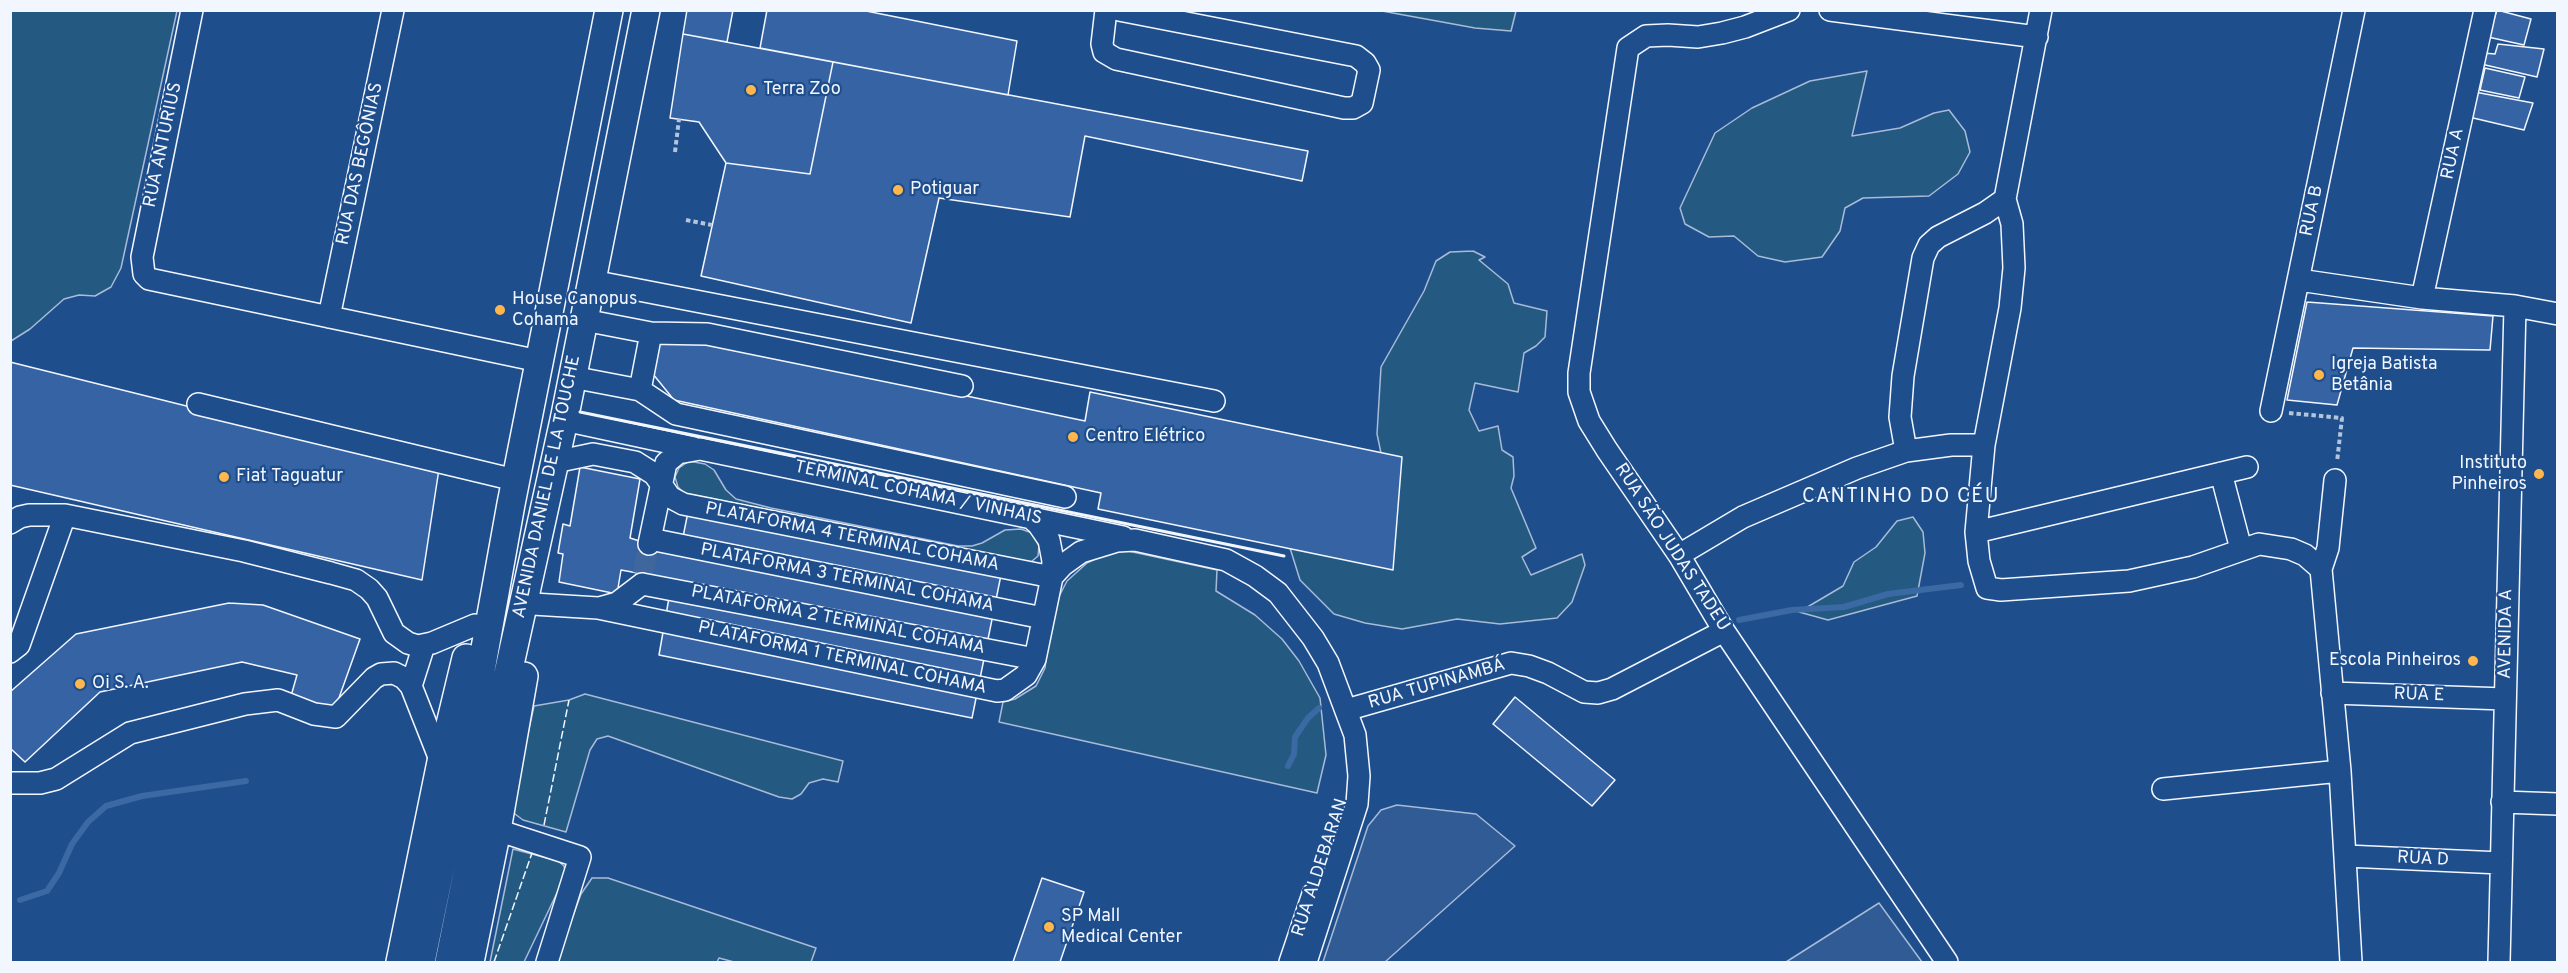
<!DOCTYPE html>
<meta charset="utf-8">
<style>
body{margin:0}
#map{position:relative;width:2568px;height:973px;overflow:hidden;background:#1f4e8c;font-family:Overpass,sans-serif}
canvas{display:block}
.frame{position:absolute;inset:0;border:12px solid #f2f6ff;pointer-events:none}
</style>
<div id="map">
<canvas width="2568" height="973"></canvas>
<div class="frame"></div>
</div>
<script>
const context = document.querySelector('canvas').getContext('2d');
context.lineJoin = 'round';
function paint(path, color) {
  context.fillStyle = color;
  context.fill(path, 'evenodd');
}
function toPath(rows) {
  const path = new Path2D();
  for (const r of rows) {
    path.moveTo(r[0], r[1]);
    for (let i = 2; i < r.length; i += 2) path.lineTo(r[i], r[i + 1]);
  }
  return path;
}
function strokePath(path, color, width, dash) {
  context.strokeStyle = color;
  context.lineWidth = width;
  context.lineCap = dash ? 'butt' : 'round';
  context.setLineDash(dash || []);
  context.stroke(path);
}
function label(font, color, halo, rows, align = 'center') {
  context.font = font + ' Overpass,sans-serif';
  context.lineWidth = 4.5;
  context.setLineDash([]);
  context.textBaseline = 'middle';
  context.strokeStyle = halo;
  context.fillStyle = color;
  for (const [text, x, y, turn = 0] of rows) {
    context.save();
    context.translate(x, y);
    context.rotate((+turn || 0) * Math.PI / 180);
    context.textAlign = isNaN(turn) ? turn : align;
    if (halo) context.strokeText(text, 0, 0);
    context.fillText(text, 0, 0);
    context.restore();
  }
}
const green = toPath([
 [11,10,177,11,121,268,111,287,95,296,79,295,64,299,30,329,11,341,11,10],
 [1382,11,1381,11,1516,11,1511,31,1475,28,1382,11],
 [1867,71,1852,136,1900,128,1934,113,1949,110,1965,131,1970,152,1958,174,1929,196,1863,198,1845,208,1840,231,1822,257,1785,262,1758,256,1734,236,1709,237,1685,224,1680,208,1715,133,1752,108,1810,81,1867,71],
 [1473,251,1485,257,1479,260,1508,284,1514,303,1547,311,1545,337,1536,346,1524,353,1518,392,1475,383,1469,410,1479,431,1498,426,1502,450,1513,457,1514,476,1511,488,1536,548,1522,557,1531,575,1582,554,1585,565,1572,602,1557,618,1500,624,1457,619,1402,629,1365,623,1334,614,1300,580,1290,548,1381,453,1377,434,1381,367,1424,291,1436,261,1450,252,1473,251],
 [689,461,705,464,714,470,726,490,736,499,771,508,958,546,972,546,982,543,1005,530,1021,529,1032,533,1039,546,1038,556,1031,562,684,493,678,487,675,477,679,468,689,461],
 [1913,517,1923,532,1925,553,1917,596,1828,620,1799,612,1843,586,1854,562,1876,547,1897,521,1913,517],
 [1128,551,1217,570,1216,591,1255,615,1282,639,1299,661,1320,698,1326,755,1317,793,999,722,1003,702,1015,699,1036,686,1045,668,1052,610,1067,581,1087,563,1110,552,1128,551],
 [585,694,843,761,838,782,823,779,809,783,801,794,792,799,779,797,608,736,597,739,590,750,566,832,523,820,511,811,534,706,569,700,585,694],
 [513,849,558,861,564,866,566,874,524,962,490,962,513,849],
 [592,878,608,878,816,948,811,962,734,962,719,958,717,962,556,962,581,894,592,878]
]);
paint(green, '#245a82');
strokePath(green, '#a8bbd7', 1.5);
const parking = toPath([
 [1397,805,1476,814,1515,846,1385,962,1323,962,1368,826,1381,810,1397,805],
 [1879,903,1922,962,1786,962,1879,903]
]);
paint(parking, '#305b95');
strokePath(parking, '#a8bbd7', 1.5);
strokePath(toPath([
 [1739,620,1792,610,1844,607,1888,594,1961,585],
 [1288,766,1294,754,1295,737,1308,718,1319,708],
 [20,900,47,891,59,873,72,844,88,822,106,806,142,796,246,781]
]), '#3b69a3', 6);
const building = toPath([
 [687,10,733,10,727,42,683,34,687,10],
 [767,10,861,10,1017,41,1008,95,760,48,767,10],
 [2497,10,2531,19,2524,45,2488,37,2497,10],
 [683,34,833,62,810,174,726,163,699,122,670,118,683,34],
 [2498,44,2544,49,2537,77,2481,64,2484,53,2495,54,2498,44],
 [833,62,1308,151,1302,181,1085,136,1070,217,939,198,911,323,701,276,726,163,810,174,833,62],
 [2485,68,2525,77,2519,98,2480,90,2485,68],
 [2475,92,2533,103,2524,130,2469,117,2475,92],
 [2307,302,2493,316,2490,350,2353,348,2337,405,2287,400,2307,302],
 [673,334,1085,421,1090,392,1402,457,1393,570,1098,509,1101,493,674,400,640,358,641,355,673,334],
 [10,362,439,469,422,580,10,485,10,362],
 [580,467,640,479,630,538,649,544,683,537,688,512,1001,575,972,718,659,655,670,592,643,574,621,570,617,594,559,582,563,554,558,553,563,524,570,526,580,467],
 [229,603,263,605,360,639,335,709,291,696,297,675,242,662,100,692,25,762,10,748,10,692,76,634,229,603],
 [1515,697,1615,780,1592,806,1493,724,1515,697],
 [1042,878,1084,892,1060,962,1013,962,1042,878]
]);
paint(building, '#3563a3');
strokePath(building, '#f2f6ff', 1.5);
strokePath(toPath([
 [643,574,649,544]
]), '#3f679d', 21, [21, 10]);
const minor = toPath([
 [192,10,142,257,144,274,149,279,539,361],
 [1106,10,1102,44,1104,52,1116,59,1344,108,1353,108,1362,103,1369,70,1365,63,1356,56,1119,10],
 [1789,10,1745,27,1722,33,1698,37,1668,35,1646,36,1628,48,1579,373,1579,392,1589,421,1607,450,1679,555,1724,631,1947,962],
 [1830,10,2037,37],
 [2005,199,2012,224,2014,268,2010,308,1984,445,1976,532,1979,561,1987,588,2001,590,2129,581,2193,567,2259,544,2291,549,2305,555,2321,569],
 [2299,280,2422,298,2515,306,2558,314],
 [592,281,1214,401],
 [2422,298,2485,10],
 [329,317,393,10],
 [651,333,707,334,962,386],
 [572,377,640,390,651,333,584,320],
 [640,390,676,414,1065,497],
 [198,404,515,480],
 [2271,411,2354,10],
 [564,420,694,448],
 [1906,451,1900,417,1903,376,1923,258,1929,245,1938,237,1985,213,2005,199,2041,10],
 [555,462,593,454,635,462,654,474,670,497,683,504,1052,577],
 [2221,473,2241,549],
 [2335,480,2328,548,2321,569,2340,771,2351,962],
 [10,523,20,517,29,515,65,515,244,551,331,573,356,580,369,589,377,598,394,633,408,643,418,646,432,643,475,625],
 [1976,532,2247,467],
 [650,539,1043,618],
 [649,544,666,463,678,453,700,449,1123,537],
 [1679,555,1743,517,1857,468,1906,451,1951,445,1984,445],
 [1052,577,1063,565,1081,552,1117,541,1135,540,1226,560,1255,576,1278,593,1313,638,1328,663,1355,735,1359,776,1357,804,1306,962],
 [642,584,1035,659],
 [533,604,598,608,997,691,1005,690,1026,675,1035,659,1052,577,1053,561,1049,540,1038,524,1030,517],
 [599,608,617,603,642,584],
 [10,652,19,645,65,515],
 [411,686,424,645],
 [2332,693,2505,699],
 [1346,710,1511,663,1529,666,1548,673,1584,692,1598,693,1612,689,1724,631],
 [10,783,40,783,56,779,130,733,245,704,278,700,314,714,336,717,374,678,381,674,394,673,404,678,411,686,441,762],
 [2163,789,2340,771],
 [2502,802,2558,804],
 [497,830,580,857,547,962],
 [2346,856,2501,863],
 [1290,962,1313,894],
 [2499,962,2515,306]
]);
const major = toPath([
 [400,962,441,762,466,658],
 [421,962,478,687,511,504,609,10],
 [449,962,503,696,564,420,646,10],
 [470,962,497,830,524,676]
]);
strokePath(minor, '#f2f6ff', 24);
strokePath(major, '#f2f6ff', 30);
strokePath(toPath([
 [675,152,679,119],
 [686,220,712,225],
 [2289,413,2342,418,2337,462]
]), '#b3c4dc', 4, [4.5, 3]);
strokePath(minor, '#1f4e8c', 21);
strokePath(major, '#1f4e8c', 27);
strokePath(toPath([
 [544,825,569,700],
 [494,962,532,853]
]), '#f2f6ff', 1.5, [8, 3]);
strokePath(toPath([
 [580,412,1284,556]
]), '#f2f6ff', 3);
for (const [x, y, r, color] of [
 [751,90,6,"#ffb74d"],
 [898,190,6,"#ffb74d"],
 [500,310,6,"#ffb74d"],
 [2319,375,6,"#ffb74d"],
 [1073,437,6,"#ffb74d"],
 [2539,474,6,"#ffb74d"],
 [224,477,6,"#ffb74d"],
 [2473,661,6,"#ffb74d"],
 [80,684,6,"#ffb74d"],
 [1049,927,6,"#ffb74d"]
]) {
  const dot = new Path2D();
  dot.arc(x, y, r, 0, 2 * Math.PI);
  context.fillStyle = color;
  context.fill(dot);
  strokePath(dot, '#1f4e8c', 2);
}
label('18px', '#f2f6ff', '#1f4e8c', [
 ["Terra Zoo",763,90],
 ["Potiguar",910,190],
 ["House Canopus",512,300],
 ["Cohama",512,321],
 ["Igreja Batista",2331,365],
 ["Betânia",2331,386],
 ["Centro Elétrico",1085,437],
 ["Instituto",2527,464,"right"],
 ["Pinheiros",2527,485,"right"],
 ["Fiat Taguatur",236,477],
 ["Escola Pinheiros",2461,661,"right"],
 ["Oi S. A.",92,684],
 ["SP Mall",1061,917],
 ["Medical Center",1061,938]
], 'left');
label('18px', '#f2f6ff', '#1f4e8c', [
 ["RUA ANTURIUS",164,145,-78],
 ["RUA A",2454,154,-78],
 ["RUA DAS BEGÔNIAS",361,164,-78],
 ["RUA B",2313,211,-78],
 ["AVENIDA DANIEL DE LA TOUCHE",548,487,-78],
 ["TERMINAL COHAMA / VINHAIS",918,494,12],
 ["PLATAFORMA 4 TERMINAL COHAMA",852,538,11],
 ["RUA SÃO JUDAS TADEU",1671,548,57],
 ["PLATAFORMA 3 TERMINAL COHAMA",847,579,11],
 ["PLATAFORMA 2 TERMINAL COHAMA",838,621,11],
 ["AVENIDA A",2507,634,-89],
 ["PLATAFORMA 1 TERMINAL COHAMA",842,659,12],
 ["RUA TUPINAMBÁ",1437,685,-16],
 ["RUA E",2419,696,2],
 ["RUA D",2423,860,3],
 ["RUA ALDEBARAN",1321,868,-72]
]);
context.letterSpacing = '1.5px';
label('20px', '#f2f6ff', '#1f4e8c', [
 ["CANTINHO DO CÉU",1901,498]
]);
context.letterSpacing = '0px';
</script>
